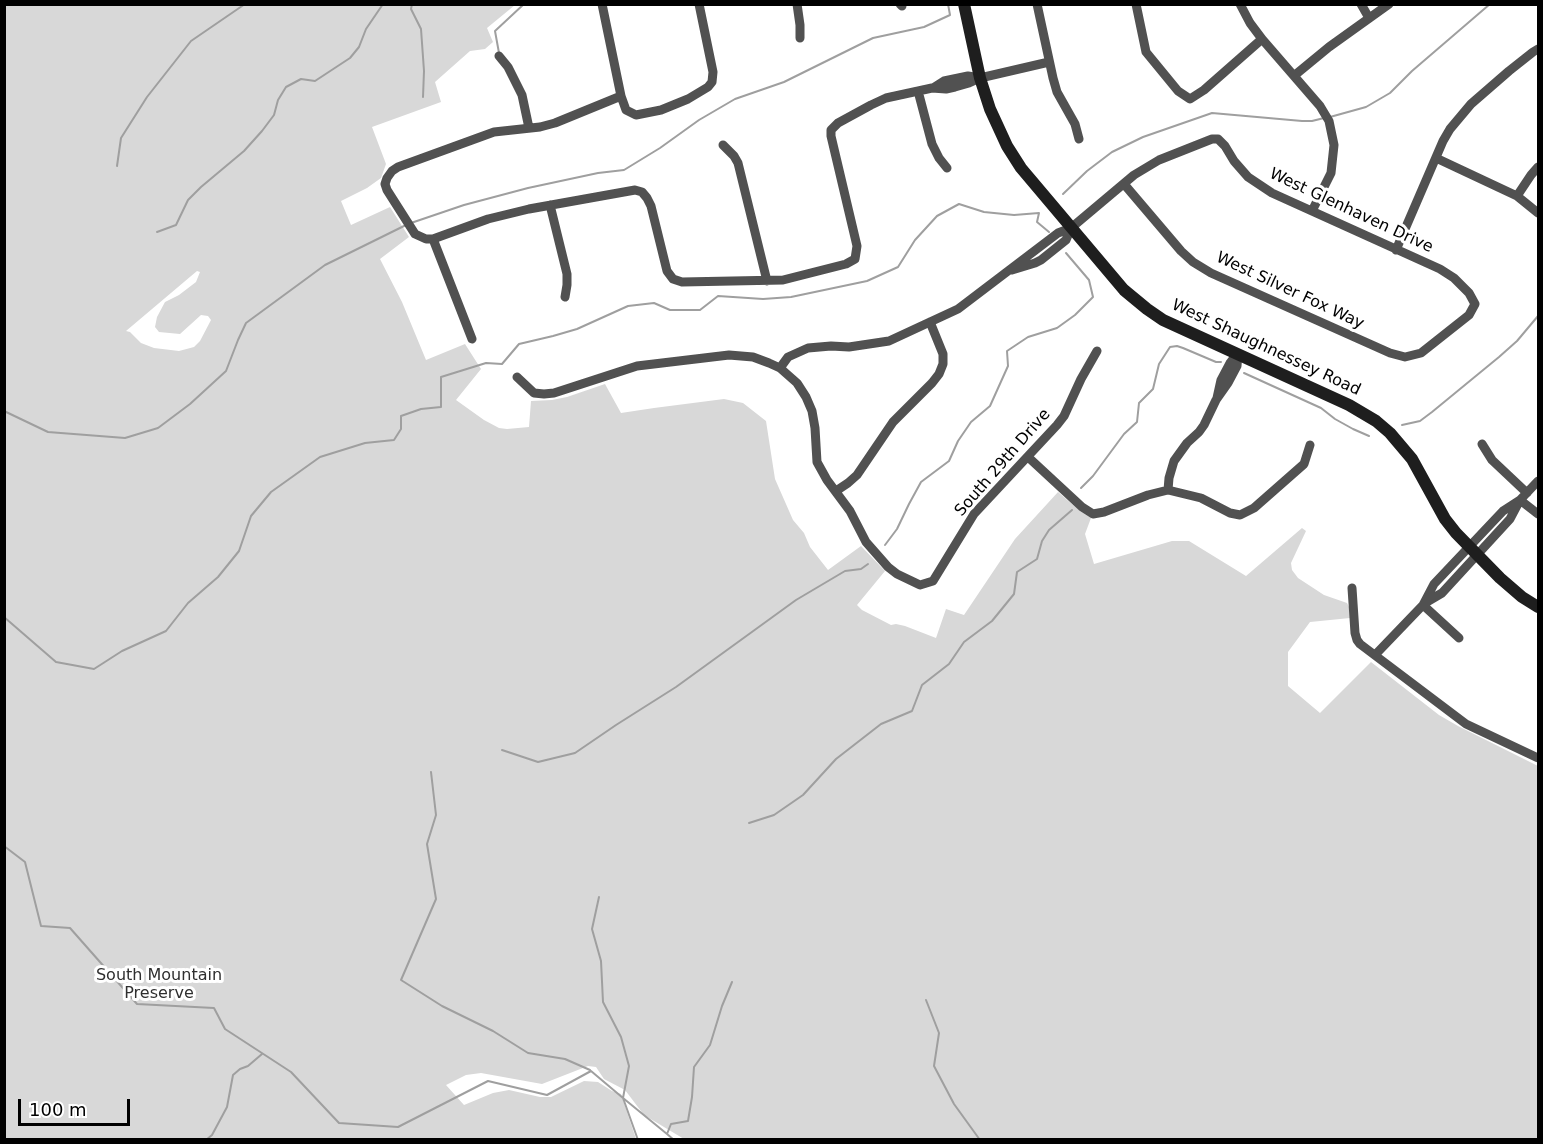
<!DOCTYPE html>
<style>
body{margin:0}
#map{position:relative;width:1543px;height:1144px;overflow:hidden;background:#fff;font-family:"DejaVu Sans",sans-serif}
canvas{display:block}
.frame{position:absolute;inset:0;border:6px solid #000;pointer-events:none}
.scale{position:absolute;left:18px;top:1099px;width:112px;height:27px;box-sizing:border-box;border:3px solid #000;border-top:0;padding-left:8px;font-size:18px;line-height:21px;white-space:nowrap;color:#000;-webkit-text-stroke:4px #fff;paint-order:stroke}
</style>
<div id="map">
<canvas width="1543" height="1144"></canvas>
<div class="frame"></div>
<div class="scale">100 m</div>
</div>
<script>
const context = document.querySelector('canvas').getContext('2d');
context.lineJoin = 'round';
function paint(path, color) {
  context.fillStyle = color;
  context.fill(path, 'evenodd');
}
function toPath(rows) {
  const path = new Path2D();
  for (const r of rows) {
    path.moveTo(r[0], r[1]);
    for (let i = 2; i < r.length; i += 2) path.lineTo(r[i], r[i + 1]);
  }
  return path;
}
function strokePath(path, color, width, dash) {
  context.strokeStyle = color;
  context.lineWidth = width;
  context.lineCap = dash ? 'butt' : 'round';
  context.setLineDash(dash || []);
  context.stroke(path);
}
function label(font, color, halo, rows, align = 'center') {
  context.font = font + ' "DejaVu Sans",sans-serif';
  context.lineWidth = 6;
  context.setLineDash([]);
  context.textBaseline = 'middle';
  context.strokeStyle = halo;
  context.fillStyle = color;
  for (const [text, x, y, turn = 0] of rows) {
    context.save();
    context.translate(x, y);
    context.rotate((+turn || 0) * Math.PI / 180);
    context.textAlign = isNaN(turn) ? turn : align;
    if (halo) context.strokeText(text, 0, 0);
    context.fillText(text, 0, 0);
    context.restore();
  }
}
paint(toPath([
 [5,5,515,5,487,28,493,42,485,49,470,51,435,82,441,102,372,127,386,164,381,178,367,188,341,201,351,225,390,207,409,237,380,259,402,302,426,360,465,344,481,369,456,400,484,420,499,428,507,429,529,427,531,401,552,400,567,397,605,384,621,413,654,408,724,399,743,403,766,421,775,479,793,520,804,533,810,547,828,570,861,546,885,571,857,605,862,610,891,625,896,624,905,626,936,638,946,609,964,615,1015,539,1058,492,1080,511,1091,518,1085,534,1094,564,1172,541,1189,541,1246,576,1302,528,1306,531,1291,563,1292,570,1298,578,1324,595,1347,603,1349,607,1350,618,1310,622,1288,652,1288,686,1320,713,1371,662,1439,715,1458,726,1538,766,1538,1139,684,1139,644,1115,625,1090,604,1079,596,1067,588,1066,542,1084,481,1073,466,1075,446,1085,464,1105,493,1093,509,1090,540,1097,551,1097,584,1081,598,1082,612,1091,621,1094,636,1139,5,1140],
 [197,271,200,272,196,282,179,295,165,302,157,317,155,327,159,332,180,334,201,315,208,316,211,320,200,341,194,347,179,351,154,348,141,343,130,332,126,331]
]), '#d8d8d8');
strokePath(toPath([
 [412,4,411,9,421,29,424,71,423,97],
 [499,53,495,31,524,4],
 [1330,117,1366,107,1390,93,1412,71,1490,4],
 [117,166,121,138,147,97,191,41,245,4],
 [1063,194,1087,171,1112,152,1143,137,1212,113,1302,121,1312,121,1324,118],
 [411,223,464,205,528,188,598,173,624,170,660,148,699,120,735,99,784,82,873,38,924,27,950,15,948,4],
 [157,232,176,225,188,200,201,187,244,151,262,131,274,115,278,100,286,87,301,79,315,81,350,58,359,47,366,29,383,4],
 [1244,373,1321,408,1335,419,1353,429,1369,436],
 [4,411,48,432,125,438,158,428,190,404,226,371,238,340,246,323,325,265,406,225],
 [1402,425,1420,421,1432,412,1499,357,1517,341,1538,316],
 [1081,488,1093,476,1124,434,1137,422,1139,403,1153,389,1159,364,1170,347,1177,346,1183,348,1216,362,1221,362],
 [885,545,897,529,909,504,921,482,949,461,958,441,971,422,990,406,1008,366,1007,351,1028,337,1057,328,1075,315,1093,297,1089,280,1066,253],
 [4,617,56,662,94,669,122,651,166,631,188,603,218,577,239,551,251,516,271,492,320,457,365,443,394,440,401,429,401,416,421,409,441,407,441,377,486,363,502,364,519,344,553,336,577,329,628,306,654,303,670,310,700,310,718,296,763,299,791,297,867,281,898,267,915,240,937,216,959,204,984,212,1014,215,1039,213,1037,222,1049,232],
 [502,750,538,762,575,753,616,725,676,687,796,600,845,571,861,569,868,564],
 [431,772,436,815,427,844,436,899,401,980,442,1006,493,1031,528,1053,565,1059,590,1070],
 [749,823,774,815,803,795,836,759,881,724,912,711,922,685,949,664,964,642,992,621,1014,594,1017,572,1037,559,1042,541,1049,530,1072,510],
 [4,846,25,862,41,926,70,928,137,1004,214,1008,225,1029,291,1072,339,1123,398,1127,488,1081,547,1095,591,1071,623,1098,638,1140],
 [599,897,592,929,601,961,603,1002,621,1037,629,1066,623,1098,667,1134],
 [926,1000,939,1033,934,1066,954,1104,980,1140],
 [206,1140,212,1135,227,1107,233,1075,240,1069,248,1066,262,1054],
 [674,1140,667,1134,671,1124,688,1121,692,1097,694,1067,710,1045,722,1006,732,982]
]), '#9f9f9f', 2);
strokePath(toPath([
 [602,4,621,96,626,110,636,115,661,110,688,99,708,87,712,82,713,72,699,4],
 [797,4,800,25,800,38],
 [900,4,902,6],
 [1037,4,1053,78,1057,92,1075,124,1079,139],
 [1136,4,1146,52,1178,91,1190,99,1204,90,1262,39],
 [1240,4,1250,23,1262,39,1320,106,1329,121,1334,145,1331,173,1312,211],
 [1361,4,1369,18],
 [499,56,508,67,522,95,529,128],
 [1295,75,1329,47,1389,4],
 [933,88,944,81,968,76,980,78],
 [918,91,932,144,939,158,947,168],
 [723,145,734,156,738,163,767,281],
 [1436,158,1517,196,1538,213],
 [1517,196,1531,175,1538,167],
 [550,205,567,274,567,285,565,297],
 [433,239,488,219,529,209,635,190,642,192,647,198,651,206,667,271,673,279,682,282,783,280,846,264,855,259,857,246,831,136,831,130,838,123,871,105,886,98,932,88,946,89,955,87,969,83,980,78,1049,62],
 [1396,250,1443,141,1450,129,1471,104,1509,71,1533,52,1538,49],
 [1012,270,1035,263,1041,260,1066,240,1071,228],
 [472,339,433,239,426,239,415,234,387,190,385,184,387,178,392,171,398,167,494,132,540,127,555,123,621,96],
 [780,368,788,357,808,348,831,346,849,347,889,341,958,309,1058,233,1071,228,1134,175,1159,160,1212,139,1218,139,1225,146,1234,161,1248,177,1272,193,1440,269,1454,278,1469,293,1475,304,1469,315,1421,353,1405,357,1390,353,1211,273,1193,262,1181,251,1124,184],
 [517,377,534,393,544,394,554,393,637,366,729,355,753,357,769,363,780,368,797,383,806,397,812,411,815,428,817,462,827,480,850,511,866,542,888,567,897,574,920,585,933,581,974,514,1057,425,1064,416,1081,379,1097,351],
 [1217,398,1221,380,1230,363,1237,354],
 [1482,444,1492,460,1527,493],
 [1028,457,1082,507,1093,514,1104,512,1148,495,1168,490,1201,498,1230,513,1240,515,1254,508,1304,464,1310,445],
 [1168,490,1169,478,1174,461,1187,443,1199,432,1204,425,1216,400,1228,383,1237,366,1238,354],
 [836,491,848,483,857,475,893,422,932,383,939,374,943,364,943,354,930,322],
 [1520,500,1538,514],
 [1352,588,1355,633,1357,640,1360,644,1466,724,1538,758],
 [1425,603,1442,593,1510,519,1520,500,1538,481],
 [1423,605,1459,638],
 [1375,655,1423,605,1434,584,1503,511,1520,500]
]), '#515151', 9);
strokePath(toPath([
 [964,4,980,78,990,109,1007,146,1021,168,1124,290,1147,309,1163,320,1349,405,1376,421,1390,433,1412,459,1445,519,1456,533,1500,578,1522,597,1538,607]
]), '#1e1e1e', 12);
label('16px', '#000', '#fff', [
 ["West Glenhaven Drive",1351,211,25],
 ["West Silver Fox Way",1290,291,25],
 ["West Shaughnessey Road",1266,348,25],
 ["South 29th Drive",1003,463,-49]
]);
label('16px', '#2f2f2f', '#fff', [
 ["South Mountain",159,976],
 ["Preserve",159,994]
]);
</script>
